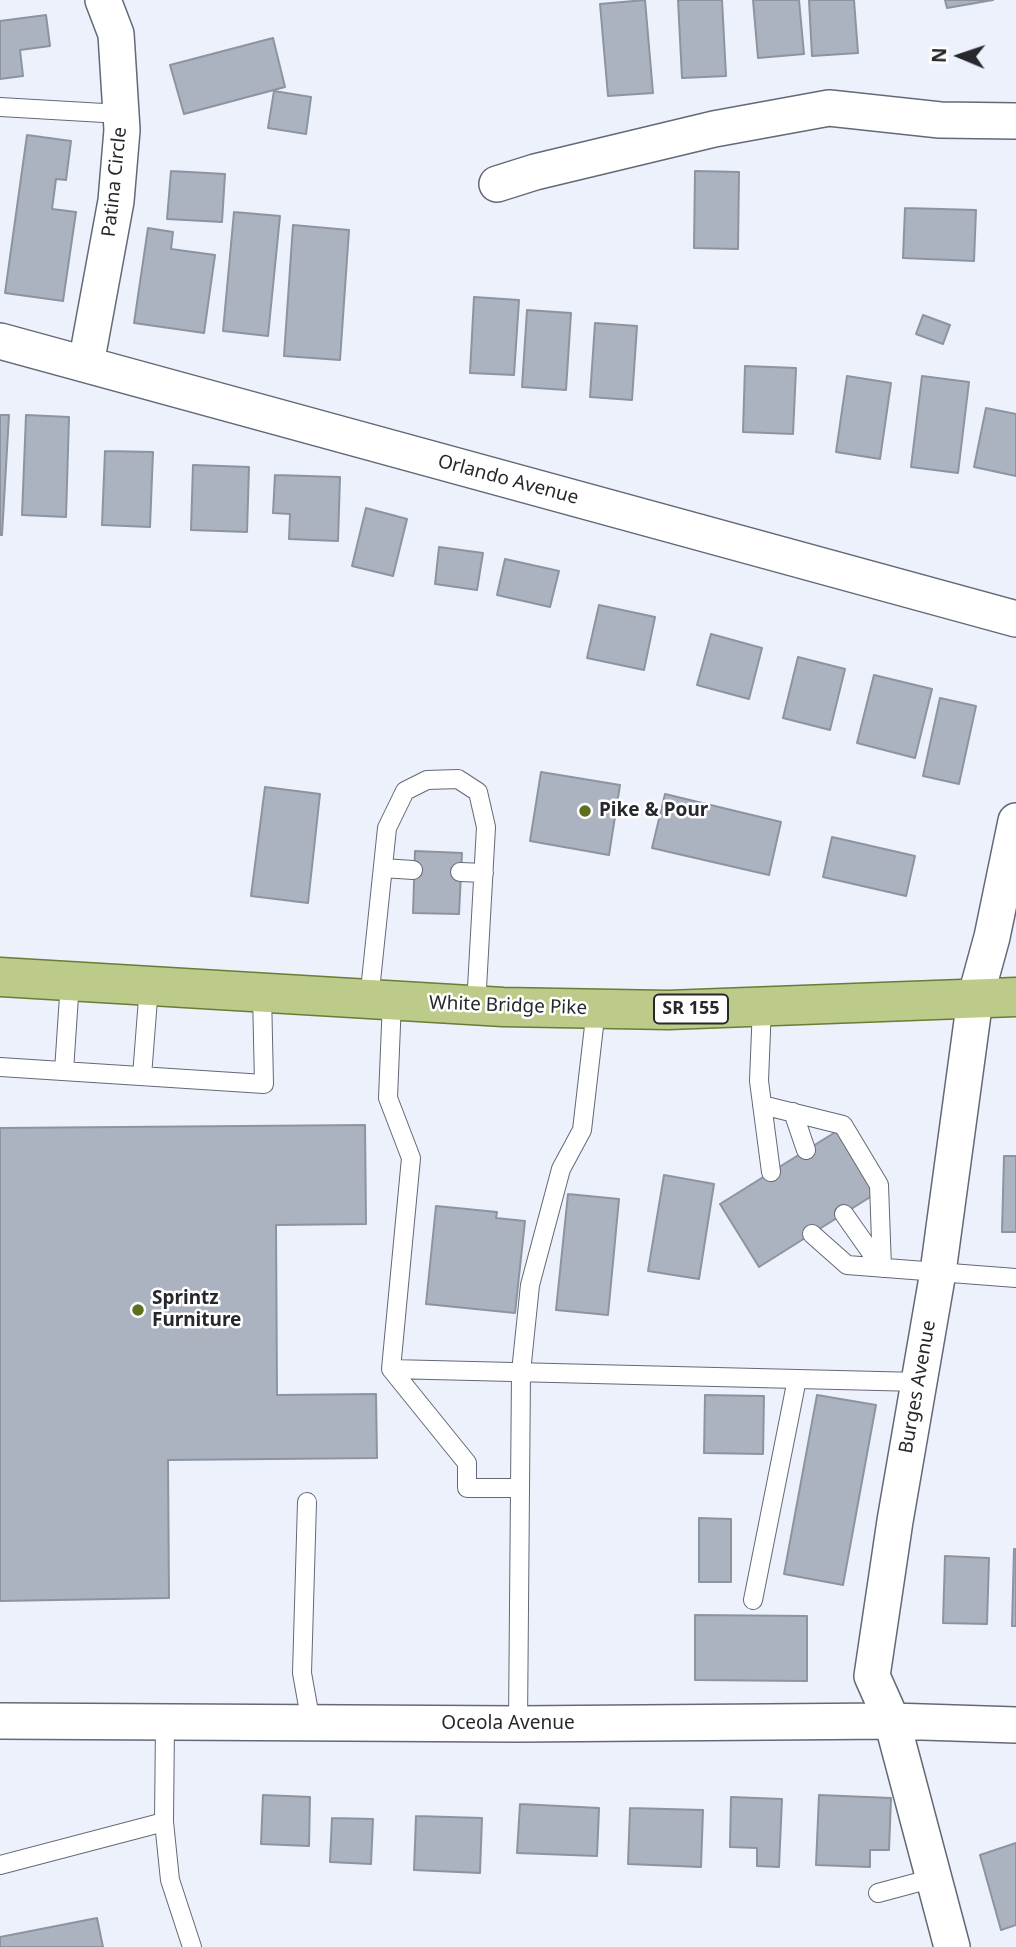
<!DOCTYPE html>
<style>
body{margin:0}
#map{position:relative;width:1016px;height:1947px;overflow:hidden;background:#ecf1fc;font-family:"Noto Sans",sans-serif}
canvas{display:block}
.north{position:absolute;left:925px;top:21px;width:70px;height:70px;-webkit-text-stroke:5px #fff;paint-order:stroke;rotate:272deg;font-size:19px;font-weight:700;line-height:28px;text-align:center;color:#26282d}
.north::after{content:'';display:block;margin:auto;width:24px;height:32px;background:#26282d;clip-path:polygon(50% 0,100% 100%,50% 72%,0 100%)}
</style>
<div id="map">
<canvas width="1016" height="1947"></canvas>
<div class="north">N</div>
</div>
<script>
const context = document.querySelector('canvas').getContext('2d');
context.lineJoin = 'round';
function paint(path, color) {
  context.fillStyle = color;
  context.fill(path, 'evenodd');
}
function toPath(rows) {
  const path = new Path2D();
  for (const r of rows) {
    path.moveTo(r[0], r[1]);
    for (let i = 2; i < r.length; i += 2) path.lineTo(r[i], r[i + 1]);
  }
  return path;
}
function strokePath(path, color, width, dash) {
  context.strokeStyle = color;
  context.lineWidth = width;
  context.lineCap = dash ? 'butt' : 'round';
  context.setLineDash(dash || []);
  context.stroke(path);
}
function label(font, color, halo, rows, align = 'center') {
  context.font = font + ' "Noto Sans",sans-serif';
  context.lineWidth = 5;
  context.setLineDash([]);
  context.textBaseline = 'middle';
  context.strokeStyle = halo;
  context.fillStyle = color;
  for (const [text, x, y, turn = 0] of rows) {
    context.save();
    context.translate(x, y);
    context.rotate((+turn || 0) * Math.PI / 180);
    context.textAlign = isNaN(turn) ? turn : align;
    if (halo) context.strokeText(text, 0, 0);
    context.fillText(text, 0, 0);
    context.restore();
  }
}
const building = toPath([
 [645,0,653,93,608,96,600,4,645,0],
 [678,0,722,0,726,76,682,78,678,0],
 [753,0,799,0,804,54,758,58,753,0],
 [809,0,854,0,858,53,812,56,809,0],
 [945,0,993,0,947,8,945,0],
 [46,15,50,46,20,50,23,76,0,79,0,21,46,15],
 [273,38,285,87,184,114,170,65,273,38],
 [274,91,311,97,306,134,268,128,274,91],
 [27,135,71,141,66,180,56,179,52,209,76,212,63,301,5,293,27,135],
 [171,171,225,174,222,222,167,219,171,171],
 [695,171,739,172,738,249,694,248,695,171],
 [905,208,976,210,974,261,903,258,905,208],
 [234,212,280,216,268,336,223,331,234,212],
 [293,225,349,230,340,360,284,356,293,225],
 [148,228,173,232,171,249,215,255,204,333,134,323,148,228],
 [474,297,519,300,514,375,470,373,474,297],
 [527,310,571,313,566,390,522,387,527,310],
 [923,315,950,325,943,344,916,334,923,315],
 [595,323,637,326,632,400,590,397,595,323],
 [745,366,796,368,793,434,743,432,745,366],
 [847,376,891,383,880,459,836,452,847,376],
 [922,376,969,382,958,473,911,467,922,376],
 [986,408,1016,414,1016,476,974,467,986,408],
 [0,415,9,415,2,535,0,535,0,415],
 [26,415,69,417,66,517,22,515,26,415],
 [105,451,153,452,150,527,102,525,105,451],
 [193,465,249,467,247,532,191,530,193,465],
 [275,475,340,477,338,541,289,539,290,514,273,513,275,475],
 [366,508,407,519,393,576,352,566,366,508],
 [439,547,483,553,477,590,435,584,439,547],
 [505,559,559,571,550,607,497,595,505,559],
 [599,605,655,617,644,670,587,658,599,605],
 [711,634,762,648,749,699,697,685,711,634],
 [798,657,845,669,830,730,783,718,798,657],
 [874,675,932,689,915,758,857,743,874,675],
 [940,698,976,706,959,784,923,776,940,698],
 [541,772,620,785,609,855,530,841,541,772],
 [265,787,320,794,308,903,251,896,265,787],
 [665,794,781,822,769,875,652,848,665,794],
 [832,837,915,856,906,896,823,877,832,837],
 [415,851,462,853,459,914,413,913,415,851],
 [365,1125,366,1224,276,1225,277,1395,376,1394,377,1458,168,1460,169,1598,0,1601,0,1128,365,1125],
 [837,1131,875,1194,759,1267,720,1204,837,1131],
 [1004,1156,1016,1156,1016,1232,1002,1232,1004,1156],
 [664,1175,714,1184,699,1279,648,1271,664,1175],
 [568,1194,619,1199,608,1315,556,1310,568,1194],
 [436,1206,497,1212,496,1218,525,1221,515,1313,426,1304,436,1206],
 [705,1395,764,1396,763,1454,704,1453,705,1395],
 [817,1395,876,1405,843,1585,784,1574,817,1395],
 [699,1518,731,1519,731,1582,699,1582,699,1518],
 [1014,1549,1016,1549,1016,1626,1012,1626,1014,1549],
 [945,1556,989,1558,987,1624,943,1623,945,1556],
 [695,1615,807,1616,807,1681,695,1680,695,1615],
 [263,1795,310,1797,309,1846,261,1844,263,1795],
 [819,1795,891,1798,889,1850,870,1850,870,1867,816,1865,819,1795],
 [731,1797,782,1799,779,1867,757,1866,757,1848,730,1847,731,1797],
 [520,1804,599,1808,597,1856,517,1853,520,1804],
 [630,1808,703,1810,701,1867,628,1864,630,1808],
 [416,1816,482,1818,480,1873,414,1870,416,1816],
 [332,1818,373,1819,371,1864,330,1862,332,1818],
 [1016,1843,1016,1925,1001,1930,980,1855,1016,1843],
 [97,1918,103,1947,0,1947,0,1937,97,1918]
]);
paint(building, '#acb3c0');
strokePath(building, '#8d94a0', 2);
const service = toPath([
 [0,107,121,114],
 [383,868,413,870],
 [460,872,484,873],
 [369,1000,387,828,405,791,427,780,458,779,478,792,486,827,476,1006],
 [392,1001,388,1098,411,1158,391,1369,467,1463,467,1488,520,1488],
 [762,1006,759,1081,771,1172],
 [0,1067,264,1084,262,993],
 [64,1071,70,981],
 [142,1076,149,986],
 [762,1105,843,1125,879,1185,882,1268],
 [793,1112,806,1150],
 [844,1214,882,1268],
 [812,1234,847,1265,1016,1278],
 [391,1369,919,1382],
 [307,1502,302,1673,311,1723],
 [753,1600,797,1379],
 [518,1724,521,1372,530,1285,561,1169,582,1130,596,1009],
 [164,1822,170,1880,192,1947],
 [0,1865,164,1822,165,1722],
 [878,1893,934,1878]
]);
const minor = toPath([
 [497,184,535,172,714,129,829,108,940,120,1016,121],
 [0,341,1016,619],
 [86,364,116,201,122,130,116,34,103,0],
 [0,1721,518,1724,892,1721,1016,1725],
 [952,1947,892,1721,872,1676,895,1521,938,1272,975,999,992,937,1016,821]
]);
const primary = toPath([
 [0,977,503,1007,668,1010,1016,997]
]);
strokePath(service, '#636975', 20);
strokePath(minor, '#636975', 38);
strokePath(primary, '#6a7c35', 41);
strokePath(service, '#fff', 18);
strokePath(minor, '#fff', 35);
strokePath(primary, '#bccb89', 38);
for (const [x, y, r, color] of [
 [585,811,7,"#5d701e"],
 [138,1310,7,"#5d701e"]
]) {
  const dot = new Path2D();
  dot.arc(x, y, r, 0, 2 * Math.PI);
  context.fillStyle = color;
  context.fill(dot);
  strokePath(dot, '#fff', 2.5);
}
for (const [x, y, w] of [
 [691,1009,74]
]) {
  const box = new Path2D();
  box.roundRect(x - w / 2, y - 14.5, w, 29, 5);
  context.fillStyle = '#fff';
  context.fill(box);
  strokePath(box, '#26282d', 2);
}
label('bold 18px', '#26282d', null, [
 ["SR 155",691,1009]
]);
label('19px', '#26282d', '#fff', [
 ["Patina Circle",115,182,-84],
 ["Orlando Avenue",508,480,15],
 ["White Bridge Pike",508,1006,2],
 ["Burges Avenue",918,1387,-80],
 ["Oceola Avenue",508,1724]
]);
label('bold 19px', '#26282d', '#fff', [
 ["Pike & Pour",599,811],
 ["Sprintz",152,1299],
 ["Furniture",152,1321]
], 'left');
</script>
